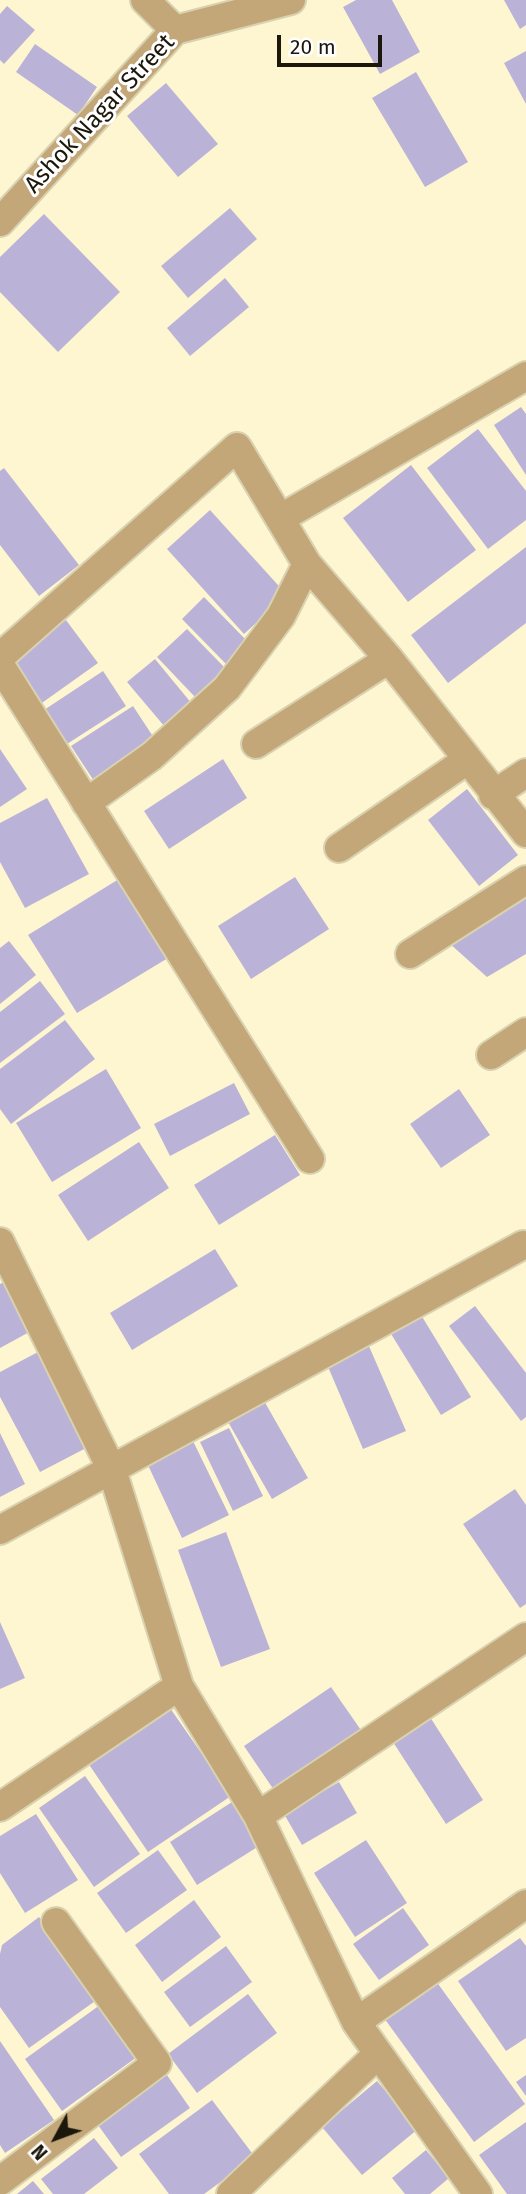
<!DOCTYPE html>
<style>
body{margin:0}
#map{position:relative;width:526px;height:2194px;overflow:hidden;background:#fdf6d0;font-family:"Fira Sans",sans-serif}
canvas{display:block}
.north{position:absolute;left:21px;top:2103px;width:70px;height:70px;-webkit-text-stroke:5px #fff;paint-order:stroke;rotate:229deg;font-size:19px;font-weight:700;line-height:28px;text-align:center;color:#1b180b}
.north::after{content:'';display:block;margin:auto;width:24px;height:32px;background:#1b180b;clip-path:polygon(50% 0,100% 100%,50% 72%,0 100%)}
.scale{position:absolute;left:277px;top:35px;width:105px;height:32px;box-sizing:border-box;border:4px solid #1b180b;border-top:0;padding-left:9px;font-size:21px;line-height:24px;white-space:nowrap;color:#1b180b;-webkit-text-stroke:5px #fff;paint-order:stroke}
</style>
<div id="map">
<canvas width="526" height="2194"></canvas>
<div class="north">N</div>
<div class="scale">20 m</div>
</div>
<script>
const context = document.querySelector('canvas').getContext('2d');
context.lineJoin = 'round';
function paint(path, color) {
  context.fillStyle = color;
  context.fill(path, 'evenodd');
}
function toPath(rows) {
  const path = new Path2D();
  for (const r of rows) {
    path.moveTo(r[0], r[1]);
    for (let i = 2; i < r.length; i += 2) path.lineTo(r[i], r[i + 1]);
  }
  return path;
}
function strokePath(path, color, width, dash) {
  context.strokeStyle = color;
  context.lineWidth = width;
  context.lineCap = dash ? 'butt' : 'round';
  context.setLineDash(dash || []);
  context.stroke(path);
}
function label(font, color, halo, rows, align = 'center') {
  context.font = font + ' "Fira Sans",sans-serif';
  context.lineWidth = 6;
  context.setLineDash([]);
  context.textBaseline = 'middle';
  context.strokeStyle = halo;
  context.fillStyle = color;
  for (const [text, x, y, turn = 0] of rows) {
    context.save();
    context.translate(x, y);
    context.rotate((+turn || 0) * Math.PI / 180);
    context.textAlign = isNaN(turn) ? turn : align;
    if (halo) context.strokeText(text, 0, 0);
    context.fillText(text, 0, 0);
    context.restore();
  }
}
paint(toPath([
 [356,0,392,0,420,52,380,74,343,7],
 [504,0,526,0,526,25,520,29],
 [7,6,35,30,4,64,0,60,0,14],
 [35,44,97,87,78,115,16,72],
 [526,51,526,104,504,63],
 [416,72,468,162,425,187,372,98],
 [166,83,218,144,178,177,127,116],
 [230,208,257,239,188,298,161,266],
 [44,214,120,292,58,352,0,292,0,257],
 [225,278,249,307,190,356,167,328],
 [521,407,526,414,526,475,494,425],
 [478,429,526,491,526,520,488,549,427,468],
 [411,465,476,550,408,602,343,518],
 [4,468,79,565,39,596,0,545,0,471],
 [210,510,287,595,244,634,167,549],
 [526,547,526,623,448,683,411,635],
 [204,597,248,642,226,664,182,619],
 [66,620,98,663,39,705,8,661],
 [187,629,225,668,195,697,157,657],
 [155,659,197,710,170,733,127,682],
 [103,671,126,706,67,744,44,710],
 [133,706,158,744,96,784,71,746],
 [0,749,27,789,0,807],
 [223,759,247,798,169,849,144,811],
 [467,789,518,855,479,886,428,820],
 [47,798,89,874,25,908,0,862,0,823],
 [295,877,329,929,251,979,218,926],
 [119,879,168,958,77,1013,28,935],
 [526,889,526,954,487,977,449,943],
 [9,941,36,975,0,1004,0,948],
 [40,981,65,1014,0,1063,0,1012],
 [65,1020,95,1059,11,1124,0,1109,0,1069],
 [106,1069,141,1128,52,1182,16,1123],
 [234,1083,250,1114,170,1156,154,1124],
 [459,1089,490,1135,441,1168,410,1124],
 [275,1135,300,1175,219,1225,194,1185],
 [139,1142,169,1188,88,1241,58,1195],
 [215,1249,238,1286,132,1350,110,1313],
 [6,1281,33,1330,0,1348,0,1284],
 [475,1306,526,1373,526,1417,521,1421,449,1326],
 [418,1310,471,1397,441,1415,388,1329],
 [368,1344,406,1431,363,1449,326,1362],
 [38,1352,88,1447,40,1472,0,1397,0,1372],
 [263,1399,308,1478,272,1499,227,1420],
 [229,1428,263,1496,233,1511,200,1442],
 [0,1433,25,1484,0,1497],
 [193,1441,229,1515,182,1538,147,1463],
 [515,1489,526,1505,526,1604,520,1608,463,1524],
 [226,1532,270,1649,221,1667,178,1550],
 [0,1622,25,1678,0,1689],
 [331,1687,363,1733,276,1793,244,1746],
 [170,1708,231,1796,148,1852,88,1763],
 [430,1717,483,1800,446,1824,393,1742],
 [85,1776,140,1854,94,1887,39,1808],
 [339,1782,357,1813,302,1845,284,1814],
 [232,1802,259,1846,197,1885,170,1842],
 [36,1814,78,1880,25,1913,0,1873,0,1836],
 [366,1840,407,1903,355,1937,314,1873],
 [158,1850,187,1890,126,1933,97,1893],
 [194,1900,221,1937,162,1982,135,1945],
 [403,1908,429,1945,379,1980,353,1944],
 [39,1917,98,1999,29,2048,0,2007,0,1954,2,1945],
 [520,1938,526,1946,526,2038,506,2051,458,1981],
 [226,1946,252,1982,190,2027,164,1992],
 [436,1981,525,2104,474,2142,384,2018],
 [248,1994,277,2033,197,2093,168,2054],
 [100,2005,137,2057,62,2111,25,2059],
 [0,2041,54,2120,5,2153,0,2145],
 [162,2068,190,2108,121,2157,93,2118],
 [526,2075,526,2096,516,2082],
 [377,2081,418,2129,362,2175,322,2127],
 [212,2100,255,2157,204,2194,169,2194,139,2154],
 [526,2122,526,2194,507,2194,479,2155],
 [94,2138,118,2168,84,2194,53,2194,41,2179],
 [426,2150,449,2178,430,2194,405,2194,392,2178],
 [33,2181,44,2194,17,2194]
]), '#bbb3d7');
const minor = toPath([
 [145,0,175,30],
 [0,222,175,30,291,0],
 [281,518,526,376],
 [0,657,237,447,307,564,389,659,526,833],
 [0,665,310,1159],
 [256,744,389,659],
 [493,795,526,773],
 [86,803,152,756,227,688,281,616,307,564],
 [339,848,467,760],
 [410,954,526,880],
 [491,1055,526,1032],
 [0,1242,112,1470,179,1686,258,1816,356,2022,478,2194],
 [0,1530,523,1245],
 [0,1807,179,1686],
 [258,1816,526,1637],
 [356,2022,526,1904],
 [0,2181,157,2063,56,1922],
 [231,2194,378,2054]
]);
strokePath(minor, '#d9d2b0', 32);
strokePath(minor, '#c4a779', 28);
label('24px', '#1b180b', '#fff', [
 ["Ashok Nagar Street",100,114,-47]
]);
</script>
